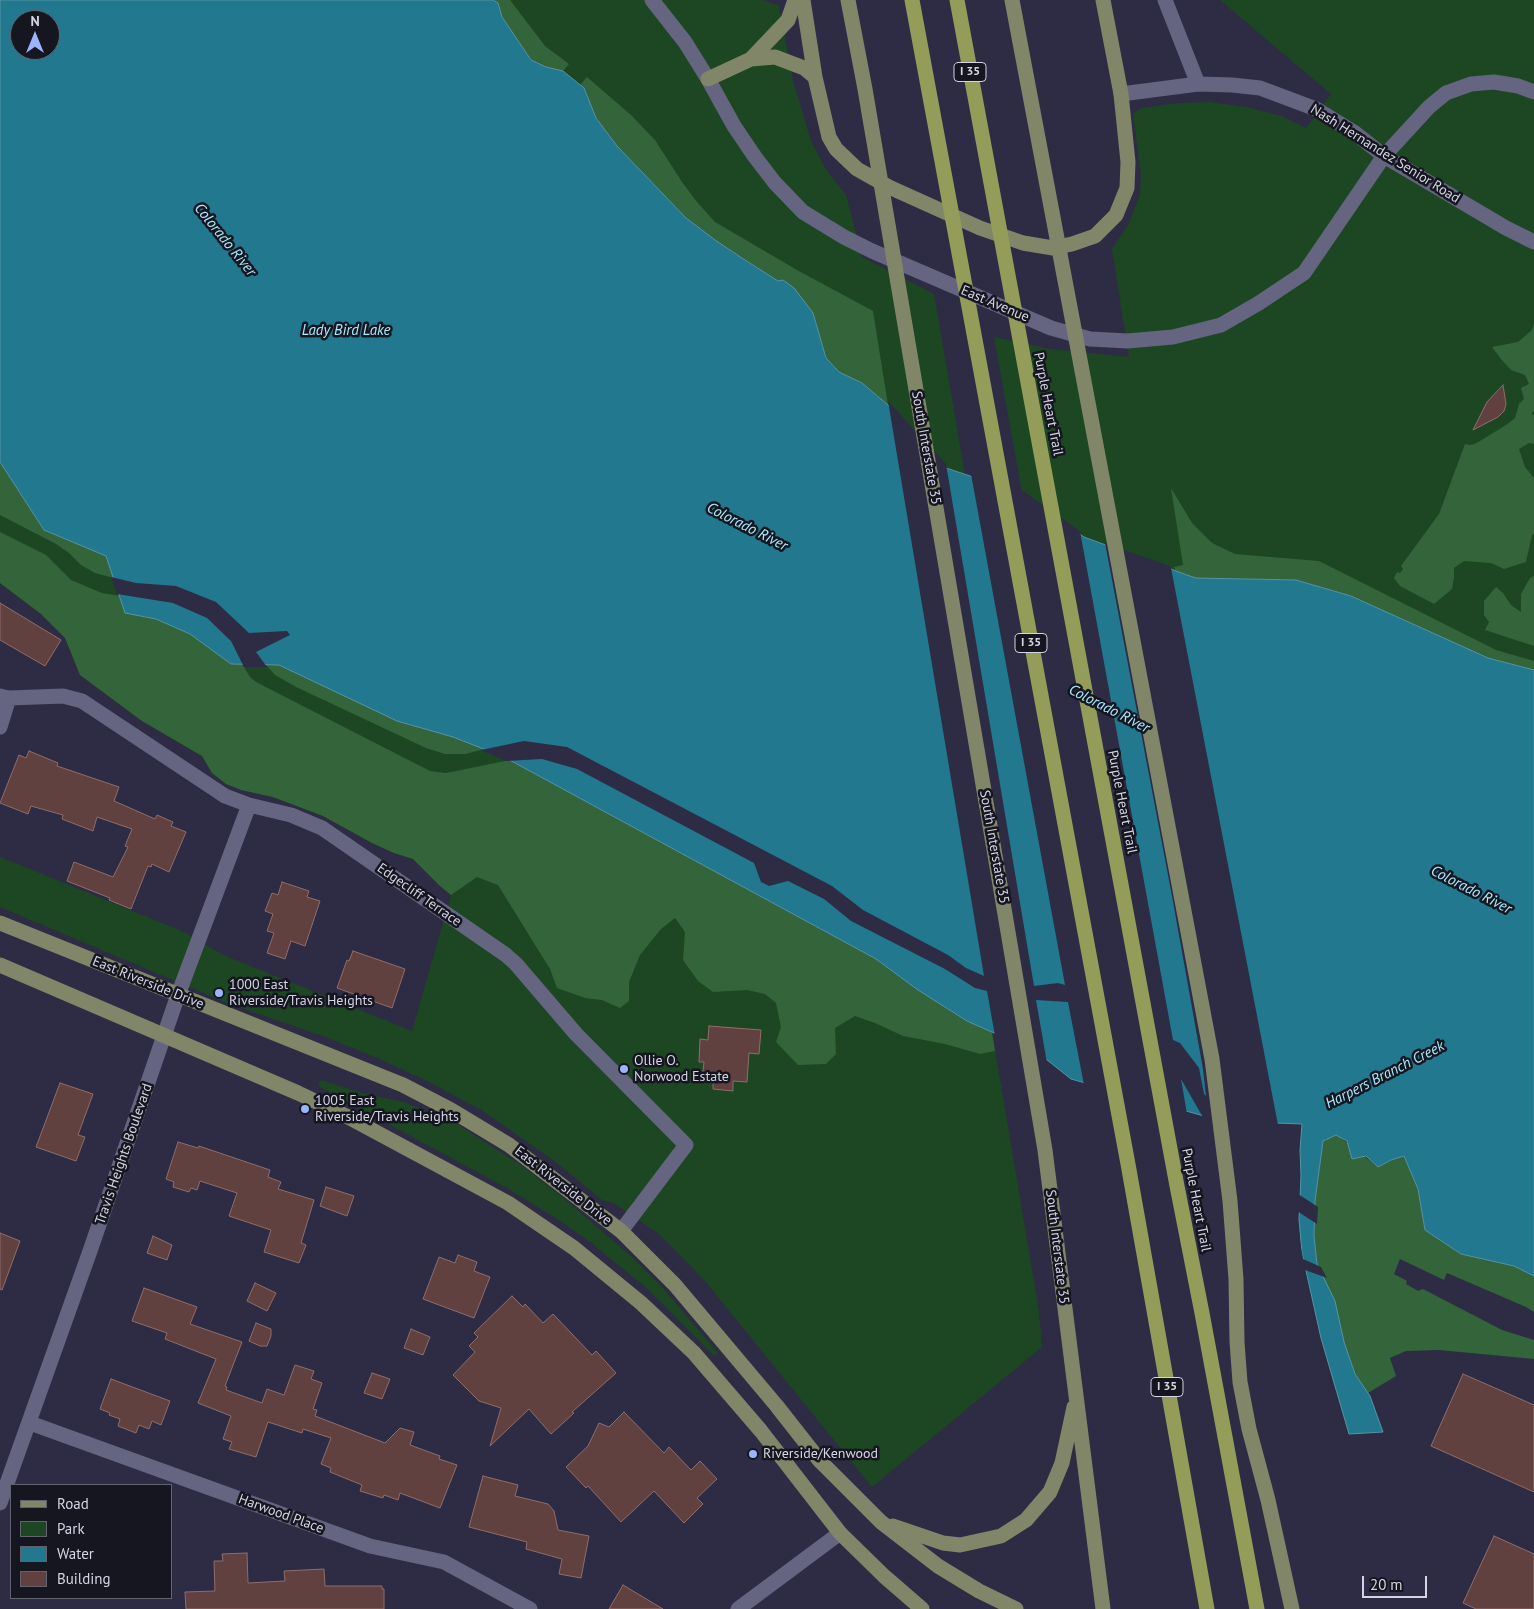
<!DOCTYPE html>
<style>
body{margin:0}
#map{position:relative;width:1534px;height:1609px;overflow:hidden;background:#2d2c44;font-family:"PT Sans",sans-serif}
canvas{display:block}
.legend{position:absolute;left:10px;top:1484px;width:162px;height:115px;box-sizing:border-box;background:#161621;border:1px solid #62626f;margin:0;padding:6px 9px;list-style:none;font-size:15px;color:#d4d4e4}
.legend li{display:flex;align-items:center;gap:10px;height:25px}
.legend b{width:25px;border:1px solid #62626f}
.north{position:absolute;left:10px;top:10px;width:50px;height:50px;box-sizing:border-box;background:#161621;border:1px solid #62626f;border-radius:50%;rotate:0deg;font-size:14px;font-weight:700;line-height:20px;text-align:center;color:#d4d4e4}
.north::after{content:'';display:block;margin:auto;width:18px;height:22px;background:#9bb4fd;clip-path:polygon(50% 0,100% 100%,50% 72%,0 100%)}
.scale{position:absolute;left:1362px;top:1576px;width:65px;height:22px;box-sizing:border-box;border:2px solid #d4d4e4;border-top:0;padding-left:6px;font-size:15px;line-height:18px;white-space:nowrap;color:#d4d4e4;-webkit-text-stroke:4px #161621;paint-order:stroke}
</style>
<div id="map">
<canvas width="1534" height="1609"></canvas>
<ul class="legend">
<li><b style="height:6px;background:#818669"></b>Road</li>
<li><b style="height:14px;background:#1d4722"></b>Park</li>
<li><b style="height:14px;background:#21788f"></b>Water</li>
<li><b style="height:14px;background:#60413f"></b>Building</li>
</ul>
<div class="north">N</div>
<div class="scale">20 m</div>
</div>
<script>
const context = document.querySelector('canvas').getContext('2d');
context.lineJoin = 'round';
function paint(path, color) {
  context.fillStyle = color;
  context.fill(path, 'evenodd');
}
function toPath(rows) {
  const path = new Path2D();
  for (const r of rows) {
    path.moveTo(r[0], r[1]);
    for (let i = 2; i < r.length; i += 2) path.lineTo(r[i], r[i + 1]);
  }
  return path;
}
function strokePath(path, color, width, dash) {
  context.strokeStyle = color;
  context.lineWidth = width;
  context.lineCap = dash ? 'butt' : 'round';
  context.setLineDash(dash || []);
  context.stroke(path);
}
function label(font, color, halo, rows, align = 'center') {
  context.font = font + ' "PT Sans",sans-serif';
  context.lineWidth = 5;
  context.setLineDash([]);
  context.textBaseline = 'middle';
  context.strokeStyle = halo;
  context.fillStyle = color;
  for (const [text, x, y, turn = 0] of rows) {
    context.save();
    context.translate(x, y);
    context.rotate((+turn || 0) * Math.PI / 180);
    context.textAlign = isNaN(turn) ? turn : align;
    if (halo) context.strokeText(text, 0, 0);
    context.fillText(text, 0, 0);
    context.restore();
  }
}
paint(toPath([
 [493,0,763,0,779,6,793,81,811,141,826,170,846,195,862,257,934,294,965,475,946,468,888,405,794,288,745,260],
 [1220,0,1534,0,1534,670,1187,575,1083,537,1022,493,994,337,1051,349,1129,357,1112,249,1128,225,1140,195,1141,174,1133,114,1141,108,1178,103,1209,102,1246,107,1281,116,1306,128,1331,94],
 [0,462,44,530,106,555,126,613,265,664,279,665,397,721,453,737,504,757,967,1021,992,1032,1039,1311,1042,1347,872,1487,705,1281,660,1235,614,1203,602,1200,557,1163,483,1111,429,1082,380,1059,323,1036,227,1003,0,907,0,857,184,932,223,955,412,1031,451,895,413,859,394,853,372,843,323,816,273,797,241,790,226,784,212,773,202,756,142,721,80,675,65,638,41,614,0,583],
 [321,1080,362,1093,403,1102,435,1114,457,1124,522,1166,562,1197,633,1258,662,1287,718,1353,714,1356,648,1289,590,1242,562,1222,507,1188,318,1086]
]), '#1d4722');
paint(toPath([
 [493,0,510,0,545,46,569,64,563,71,546,67,531,60,502,17,498,3],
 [587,77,631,115,655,140,682,182,697,202,715,222,797,270,873,311,888,405,862,383,839,372,826,358,813,313,783,280,778,281,715,240,686,218,617,146,596,118,584,88,580,85],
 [1534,324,1534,411,1531,414,1534,415,1534,444,1529,443,1519,449,1525,467,1534,478,1534,534,1532,535,1526,562,1504,569,1491,563,1464,561,1454,568,1454,577,1452,589,1434,604,1400,586,1394,578,1397,572,1400,573,1403,569,1401,566,1439,514,1465,444,1470,445,1475,444,1506,425,1515,418,1519,404,1524,399,1521,388,1529,384,1525,375,1511,370,1501,359,1492,347,1518,342,1532,330],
 [0,462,44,530,106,555,114,578,95,573,81,565,69,553,56,544,0,515],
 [1171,488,1192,523,1212,543,1235,554,1319,561,1496,650,1534,661,1534,670,1488,658,1351,596,1296,580,1196,578,1175,571,1174,567,1183,565],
 [0,532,46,555,71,580,102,593,120,596,126,613,156,619,190,634,231,664,242,664,250,677,256,682,430,771,446,773,510,760,876,959,918,990,967,1021,992,1032,995,1051,980,1054,945,1044,903,1036,875,1023,855,1016,835,1028,836,1054,826,1064,798,1065,776,1042,781,1027,776,1003,765,994,747,990,713,992,698,981,683,960,685,932,675,918,661,929,640,955,629,982,629,1001,620,1008,602,1000,585,998,557,988,550,969,498,885,477,877,451,895,440,886,413,859,394,853,372,843,323,816,273,797,241,790,226,784,212,773,202,756,142,721,80,675,65,638,41,614,0,583],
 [1534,576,1534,646,1485,630,1489,622,1484,615,1484,601,1496,587,1503,593,1511,605,1521,612,1521,594,1530,578],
 [265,664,279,665,485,749,465,754,445,754,426,748,296,687,275,675],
 [1336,1134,1378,1167,1391,1160,1404,1156,1418,1189,1425,1230,1461,1254,1514,1266,1534,1276,1534,1312,1526,1307,1447,1273,1444,1280,1400,1259,1394,1274,1407,1281,1406,1284,1418,1291,1423,1289,1502,1330,1534,1340,1534,1359,1439,1350,1406,1351,1390,1358,1396,1376,1368,1393,1355,1374,1317,1264,1314,1236,1315,1201,1323,1141]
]), '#346439');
const water = toPath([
 [0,0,493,0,498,3,502,17,531,60,546,67,563,71,584,88,596,118,617,146,686,218,715,240,745,260,778,281,783,280,794,288,813,313,826,358,839,372,862,383,888,405,946,468,1022,493,1084,537,1187,575,1196,578,1296,580,1351,596,1488,658,1534,670,1534,1276,1514,1266,1461,1254,1425,1230,1418,1189,1404,1156,1391,1160,1378,1167,1366,1156,1352,1159,1347,1141,1336,1135,1323,1141,1315,1201,1314,1236,1317,1264,1335,1301,1344,1342,1355,1374,1370,1396,1383,1432,1349,1434,1321,1338,1302,1253,1299,1219,1301,1176,1300,1150,1302,1124,1222,1121,1071,1079,1037,1052,967,1021,918,990,876,959,504,757,453,737,397,721,279,665,231,664,190,634,156,619,125,613,106,556,44,530,0,462,0,0],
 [20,20,50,20,50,50,20,50,20,20]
]);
paint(water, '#21788f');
strokePath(water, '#5794a8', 1);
paint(toPath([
 [888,401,946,464,1034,986,1058,983,1065,985,971,474,1023,491,1080,531,1173,1040,1180,1043,1199,1068,1204,1094,1206,1096,1203,1069,1172,896,1105,543,1172,567,1171,568,1278,1125,1222,1124,1204,1119,1181,1079,1187,1114,1084,1085,1068,1002,1036,1000,1047,1063,1036,1054,995,1036,987,991,975,988,945,969,851,921,824,899,788,881,769,886,761,882,754,863,577,769,542,759,506,761,481,750,524,741,567,747,832,886,863,910,948,955,966,968,984,976],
 [111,577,136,583,176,586,216,602,249,633,287,631,290,635,256,652,267,667,244,667,231,641,207,618,173,603,117,594],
 [1298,1194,1318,1207,1317,1224,1297,1211],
 [1297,1226,1303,1259,1321,1267,1327,1278,1305,1270,1318,1336,1348,1436,1318,1339,1300,1254]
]), '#2d2c44');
const building = toPath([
 [1503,385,1506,404,1504,411,1498,417,1473,430,1487,402,1503,385],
 [0,603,61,640,45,666,0,640,0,603],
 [29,751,58,763,57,766,119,787,114,801,155,819,157,815,173,822,171,826,186,832,169,872,152,864,151,867,148,866,131,909,109,900,110,898,67,881,74,862,113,877,128,847,125,846,132,829,97,817,93,831,62,819,63,815,31,806,28,814,0,803,19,755,26,758,29,751],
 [282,882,309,891,307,897,320,901,305,946,291,941,285,959,267,953,274,933,267,931,273,914,265,911,272,893,278,895,282,882],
 [353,951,405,969,392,1008,337,988,347,960,349,961,353,951],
 [709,1026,761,1030,759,1054,749,1053,747,1082,733,1081,733,1091,713,1089,713,1079,702,1079,704,1062,699,1062,700,1039,708,1040,709,1026],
 [60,1083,93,1094,78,1135,85,1137,76,1161,36,1147,60,1083],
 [178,1142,198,1148,199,1146,270,1170,268,1177,281,1182,278,1189,314,1200,301,1243,306,1245,299,1263,264,1252,271,1230,229,1216,237,1193,200,1181,197,1190,191,1188,189,1192,173,1187,174,1182,166,1179,178,1142],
 [326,1187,354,1196,347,1216,320,1206,326,1187],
 [0,1233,20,1241,2,1290,0,1289,0,1233],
 [153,1236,172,1245,167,1260,147,1253,153,1236],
 [458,1255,477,1262,474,1271,490,1277,474,1318,423,1299,439,1257,455,1263,458,1255],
 [255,1283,276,1293,267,1311,247,1301,255,1283],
 [144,1288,197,1307,190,1324,242,1342,225,1386,227,1387,226,1390,262,1403,267,1389,284,1395,295,1365,314,1371,311,1379,322,1383,313,1409,317,1410,315,1416,385,1443,400,1428,414,1432,410,1445,440,1456,439,1459,457,1465,440,1508,400,1493,398,1500,384,1495,383,1498,360,1491,362,1485,330,1472,331,1468,321,1464,331,1438,303,1429,302,1433,268,1422,256,1457,229,1449,232,1442,223,1439,231,1416,198,1403,216,1359,165,1339,167,1333,132,1321,144,1288],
 [512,1296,523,1307,525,1304,543,1323,553,1314,592,1355,596,1351,616,1373,572,1412,574,1413,551,1434,529,1409,490,1446,501,1408,479,1401,453,1375,475,1352,469,1346,478,1337,474,1333,512,1296],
 [256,1323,271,1329,271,1336,267,1346,260,1346,249,1341,256,1323],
 [411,1329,430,1337,423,1355,404,1348,411,1329],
 [372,1373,390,1379,382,1399,364,1393,372,1373],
 [1463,1374,1534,1405,1534,1492,1431,1446,1463,1374],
 [111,1379,170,1401,161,1425,152,1421,149,1429,139,1425,136,1433,118,1426,120,1419,109,1415,110,1413,100,1409,111,1379],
 [624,1412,664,1453,669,1447,691,1470,700,1461,717,1479,697,1498,703,1504,684,1523,654,1491,621,1522,588,1486,586,1488,566,1467,588,1446,599,1423,609,1427,624,1412],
 [483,1476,518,1485,515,1496,548,1504,554,1511,558,1530,589,1536,581,1578,559,1574,562,1559,526,1549,527,1542,469,1527,483,1476],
 [1494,1536,1534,1554,1534,1609,1476,1609,1463,1603,1494,1536],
 [247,1553,248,1583,285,1581,284,1571,324,1569,325,1586,382,1586,382,1589,384,1589,384,1609,186,1609,185,1592,215,1591,214,1561,223,1561,222,1554,247,1553],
 [623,1585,663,1609,609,1609,623,1585]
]);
paint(building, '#60413f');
strokePath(building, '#906d6c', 1);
strokePath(toPath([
 [652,0,685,42,708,79,734,126,755,157,775,183,803,212,844,237,872,251,1051,328,1090,339,1128,341,1173,337,1221,325,1259,303,1304,273,1384,156,1429,107,1446,93,1471,84,1494,82,1518,86,1534,92],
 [1165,0,1198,84],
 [1121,94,1198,84,1232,85,1260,88,1316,109,1355,133,1384,156,1506,228,1534,242],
 [0,696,9,698,63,696,82,701,225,796,249,805,291,815,322,828,506,955,516,964,576,1034,686,1145,621,1231],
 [0,727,9,698],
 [30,1423,370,1546,444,1562,530,1609],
 [0,1503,90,1251,178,995,249,805],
 [738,1609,840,1533]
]), '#656581', 15);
strokePath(toPath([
 [803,0,815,77,829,137,836,149,857,169,889,187,980,228,1023,243,1053,248,1072,244,1095,236,1116,215,1127,188,1128,162,1121,94,1103,0],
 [848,0,865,89,1045,1150,1103,1609],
 [1012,0,1212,1059,1230,1201,1236,1279,1237,1342,1240,1382,1249,1429,1268,1500,1292,1609],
 [751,59,775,57,804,68,815,77],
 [708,79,751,59,788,20,795,0],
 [0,923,403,1085,451,1110,509,1145,621,1231,675,1285,776,1405,820,1461,881,1522,938,1566,979,1591,1016,1609],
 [0,965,298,1093,348,1117,508,1203,574,1248,641,1303,694,1353,761,1431,840,1533,884,1576,922,1609],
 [893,1526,943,1543,960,1545,1001,1536,1026,1520,1050,1492,1062,1463,1074,1407]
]), '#818669', 15);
strokePath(toPath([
 [912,0,1128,1164,1207,1609],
 [957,0,1177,1186,1202,1313,1257,1609]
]), '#939c59', 15);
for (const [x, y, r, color] of [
 [219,993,5,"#9bb4fd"],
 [624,1069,5,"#9bb4fd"],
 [305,1109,5,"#9bb4fd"],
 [753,1454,5,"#9bb4fd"]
]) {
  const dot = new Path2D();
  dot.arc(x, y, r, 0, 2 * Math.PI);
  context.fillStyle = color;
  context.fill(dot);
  strokePath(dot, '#161621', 2);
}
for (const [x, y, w] of [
 [970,72,32],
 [1031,643,32],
 [1167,1387,32]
]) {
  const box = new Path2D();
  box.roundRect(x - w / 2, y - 9.5, w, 19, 4);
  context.fillStyle = '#161621';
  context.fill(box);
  strokePath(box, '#d4d4e4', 1);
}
label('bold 12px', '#d4d4e4', null, [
 ["I 35",970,72],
 ["I 35",1031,643],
 ["I 35",1167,1387]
]);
label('14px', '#d4d4e4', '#161621', [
 ["Nash Hernandez Senior Road",1385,154,32],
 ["East Avenue",995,304,23],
 ["Purple Heart Trail",1048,404,79],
 ["South Interstate 35",926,448,80],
 ["Purple Heart Trail",1122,802,79],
 ["South Interstate 35",994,847,80],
 ["Edgecliff Terrace",419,895,35],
 ["East Riverside Drive",148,983,22],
 ["Travis Heights Boulevard",124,1154,-71],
 ["East Riverside Drive",563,1186,38],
 ["Purple Heart Trail",1196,1200,79],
 ["South Interstate 35",1057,1247,83],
 ["Harwood Place",281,1514,20]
]);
label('14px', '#d4d4e4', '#161621', [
 ["1000 East",229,985],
 ["Riverside/Travis Heights",229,1001],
 ["Ollie O.",634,1061],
 ["Norwood Estate",634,1077],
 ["1005 East",315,1101],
 ["Riverside/Travis Heights",315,1117],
 ["Riverside/Kenwood",763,1454]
], 'left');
label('italic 15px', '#aaeaff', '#161621', [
 ["Colorado River",225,240,51],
 ["Lady Bird Lake",346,331],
 ["Colorado River",747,527,27],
 ["Colorado River",1109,709,27],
 ["Colorado River",1471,890,27],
 ["Harpers Branch Creek",1385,1075,-27]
]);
</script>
